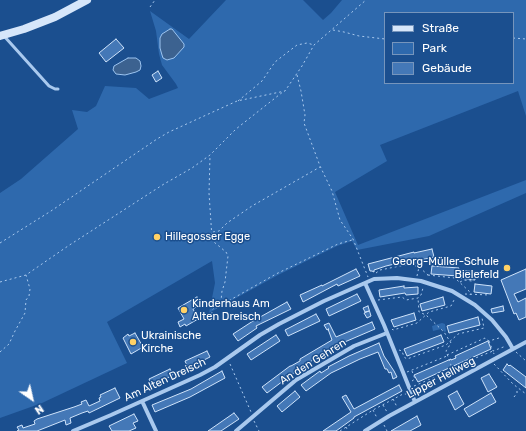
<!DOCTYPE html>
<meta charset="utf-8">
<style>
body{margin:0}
#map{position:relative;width:526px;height:431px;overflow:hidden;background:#1b4f8f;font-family:Rubik,sans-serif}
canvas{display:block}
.legend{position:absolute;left:384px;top:12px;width:130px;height:72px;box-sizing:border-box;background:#1b4f8f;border:1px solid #7695bc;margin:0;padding:5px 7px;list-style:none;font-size:12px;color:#fff}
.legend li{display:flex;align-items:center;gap:8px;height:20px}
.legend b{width:20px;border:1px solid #7695bc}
.north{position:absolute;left:12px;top:379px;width:40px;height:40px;-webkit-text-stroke:3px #1b4f8f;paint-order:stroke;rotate:146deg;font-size:11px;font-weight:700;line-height:16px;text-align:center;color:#fff}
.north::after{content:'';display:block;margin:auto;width:14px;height:18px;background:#fff;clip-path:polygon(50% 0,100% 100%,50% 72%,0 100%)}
</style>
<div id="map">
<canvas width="526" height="431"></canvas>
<ul class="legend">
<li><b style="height:5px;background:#d6e6fa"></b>Straße</li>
<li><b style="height:11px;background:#2e69ad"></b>Park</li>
<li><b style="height:11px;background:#4478b7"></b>Gebäude</li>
</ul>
<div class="north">N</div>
</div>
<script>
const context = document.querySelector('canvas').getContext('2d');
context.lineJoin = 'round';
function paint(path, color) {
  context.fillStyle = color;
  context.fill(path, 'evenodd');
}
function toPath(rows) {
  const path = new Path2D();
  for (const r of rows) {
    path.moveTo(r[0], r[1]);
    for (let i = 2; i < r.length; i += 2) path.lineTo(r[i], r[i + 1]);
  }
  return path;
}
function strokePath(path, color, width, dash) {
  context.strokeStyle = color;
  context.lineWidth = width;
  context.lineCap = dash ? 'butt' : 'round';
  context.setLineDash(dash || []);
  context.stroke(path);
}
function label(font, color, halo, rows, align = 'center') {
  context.font = font + ' Rubik,sans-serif';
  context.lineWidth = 3;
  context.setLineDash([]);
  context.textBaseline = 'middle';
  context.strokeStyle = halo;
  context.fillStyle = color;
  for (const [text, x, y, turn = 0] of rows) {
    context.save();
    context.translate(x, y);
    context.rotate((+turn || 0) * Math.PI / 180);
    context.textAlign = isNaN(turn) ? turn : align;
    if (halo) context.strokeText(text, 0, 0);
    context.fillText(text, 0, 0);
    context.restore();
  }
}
paint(toPath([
 [226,0,303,0,323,20,331,13,342,0,526,0,526,116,518,91,380,145,387,161,335,192,358,245,526,180,526,193,429,236,357,250,352,241,337,246,278,275,209,313,215,283,212,261,107,322,127,363,42,403,0,418,0,193,21,179,78,129,72,110,87,112,96,106,105,86,136,88,149,99,178,88,176,84,162,65,159,54,156,31,150,11,189,39],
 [385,13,513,13,513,83,385,83],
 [442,323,445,324,446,331,445,332,441,329,433,331,432,326]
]), '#2e69ad');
const water = toPath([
 [170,29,172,29,184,44,184,47,174,58,167,60,163,58,162,55,160,48,160,38,162,34,170,29],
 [128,58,136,58,140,61,141,66,140,70,136,72,125,75,116,74,113,70,114,66,128,58]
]);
paint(water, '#3c6290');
strokePath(water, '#9cc4f0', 1);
const building = toPath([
 [116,39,124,48,106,62,99,53,116,39],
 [158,71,162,78,156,82,152,75,158,71],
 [432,249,434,257,416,261,416,259,386,266,374,270,374,272,372,271,370,271,368,264,414,252,414,253,432,249],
 [432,266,459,268,458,270,476,272,475,280,458,278,458,276,431,274,432,266],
 [356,269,360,276,338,286,337,284,303,302,300,295,322,285,322,286,356,269],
 [526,269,526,289,514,294,518,302,526,298,526,317,519,320,516,313,514,314,501,280,526,269],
 [475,284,492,286,491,294,474,292,475,284],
 [404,286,404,288,418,287,418,294,406,295,405,293,380,297,379,290,404,286],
 [357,294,361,301,329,316,326,309,357,294],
 [197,297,201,304,193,309,198,319,186,326,185,324,180,327,178,322,184,319,178,308,197,297],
 [443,297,445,305,422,311,420,304,443,297],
 [287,302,291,309,256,326,257,328,238,341,233,334,253,321,287,302],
 [368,306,371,316,367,318,364,313,369,311,365,312,363,308,368,306],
 [503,306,504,311,492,313,491,309,503,306],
 [414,313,416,320,394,327,391,320,414,313],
 [316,314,320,321,288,336,285,330,316,314],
 [478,317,480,325,449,333,447,326,478,317],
 [372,322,375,329,333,347,334,348,294,371,295,372,267,393,262,387,290,366,291,366,300,361,300,359,332,340,328,329,329,329,327,330,324,325,329,323,336,337,372,322],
 [135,333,143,347,131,354,123,338,128,334,129,336,135,333],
 [276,335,280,341,251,360,247,354,276,335],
 [441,335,444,342,407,356,404,349,441,335],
 [488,341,491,349,418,382,414,375,451,359,451,360,456,358,455,356,488,341],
 [379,343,384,356,394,371,397,377,393,379,391,372,389,373,387,369,385,369,378,352,360,359,331,373,306,391,301,385,320,371,321,373,329,368,328,367,349,356,379,343],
 [207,351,210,357,188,368,185,361,207,351],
 [507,364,509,366,510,365,526,377,526,388,503,370,507,364],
 [170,369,173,375,152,386,149,379,170,369],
 [222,371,225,378,190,397,155,412,152,405,191,389,222,371],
 [489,374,497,387,488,392,481,378,489,374],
 [399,385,402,391,354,417,354,418,336,431,323,431,351,412,342,397,346,395,354,409,399,385],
 [115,388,120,398,89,413,88,411,82,413,70,418,71,423,66,425,65,420,37,431,17,431,19,430,17,427,22,425,23,428,35,424,34,421,37,419,74,407,82,404,81,402,86,400,89,406,100,401,99,398,101,397,100,395,115,388],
 [295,391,300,397,282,412,277,406,295,391],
 [457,391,464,404,455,410,448,396,457,391],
 [491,393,496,402,469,417,464,409,491,393],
 [234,413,239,419,221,431,208,431,234,413],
 [134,414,138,421,133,423,136,428,129,431,112,431,109,426,134,414],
 [417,416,421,425,410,431,391,431,417,416]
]);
paint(building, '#4478b7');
strokePath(building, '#cfe3fa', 1);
strokePath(toPath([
 [150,7,155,0],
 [333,30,344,32,359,36,385,39],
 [513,38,526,39],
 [297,75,301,91,305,115,304,123,320,166,332,191,340,220,353,239,368,277],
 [238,101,262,81,275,62,297,45,307,43,314,45],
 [213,232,219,231,227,223,252,206,320,167],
 [0,243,51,211,157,139,169,132,237,101,285,91,302,66,314,45,366,0],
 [410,264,419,267,428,275,427,278],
 [376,273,380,270,435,259],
 [428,275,455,278,471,293,470,295],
 [417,276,419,267,422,262],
 [0,282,26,275,68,246,164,184,192,168,210,155,236,129,284,91],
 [460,282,464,280,472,281],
 [465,294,490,295],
 [378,300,402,297,406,300,418,298,421,295,423,288],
 [216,308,276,274,338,244,352,240],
 [210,319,213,309,221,301,222,291,225,282,228,256,226,252,214,242,212,238,209,193,210,156],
 [392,329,393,330,417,323,429,312,451,306,455,298],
 [489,341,493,351,506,346],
 [399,350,402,351,404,357,407,359,446,345,458,334,484,328,482,318],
 [0,352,9,344,15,331,25,313,26,300,29,296,30,289,26,275],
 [516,352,526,361],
 [447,355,485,338,489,341,499,338],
 [230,364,251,412],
 [494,364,513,384,526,394],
 [459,365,463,371],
 [453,367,493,351,494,354],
 [407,372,447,356],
 [444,374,446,380],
 [432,379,434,385],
 [412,381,415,379,412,371],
 [414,386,450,371,452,368,446,351,451,343,444,332,426,315,419,312,418,298],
 [514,397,517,393,517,388],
 [393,399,397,407],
 [383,405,387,412],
 [373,410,377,418],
 [254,421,259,431],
 [384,425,387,431],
 [346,427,348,431],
 [340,431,373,410,403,394,406,394]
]), '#a9c9ee', 1, [2, 3]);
strokePath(toPath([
 [4,36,49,86,55,89,58,89]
]), '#a9c9ee', 3);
strokePath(toPath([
 [365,283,384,325,415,402],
 [142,401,156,431],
 [73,431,111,415,200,375,215,367,260,335,279,324,324,301,374,279,397,278,421,281,452,291,475,305,492,320,506,337,513,349],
 [236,431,296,380,354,346,387,333],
 [365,431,389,416,526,342]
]), '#a9c9ee', 4);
strokePath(toPath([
 [0,36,24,29,55,17,87,0]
]), '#d6e6fa', 8);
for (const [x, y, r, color] of [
 [157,237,4,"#ffd166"],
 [507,268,4,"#ffd166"],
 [184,310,4,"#ffd166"],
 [133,342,4,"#ffd166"]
]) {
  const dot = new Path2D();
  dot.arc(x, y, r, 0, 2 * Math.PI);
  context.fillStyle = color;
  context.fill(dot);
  strokePath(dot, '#1b4f8f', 1.5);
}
label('11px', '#fff', '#1b4f8f', [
 ["Hillegosser Egge",165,237],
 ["Georg-Müller-Schule",499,262,"right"],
 ["Bielefeld",499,275,"right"],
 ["Kinderhaus Am",192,304],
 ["Alten Dreisch",192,317],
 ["Ukrainische",141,336],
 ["Kirche",141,349]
], 'left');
label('11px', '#fff', '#1b4f8f', [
 ["An den Gehren",313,362,-32],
 ["Lipper Hellweg",441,378,-28],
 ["Am Alten Dreisch",165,380,-25]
]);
</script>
